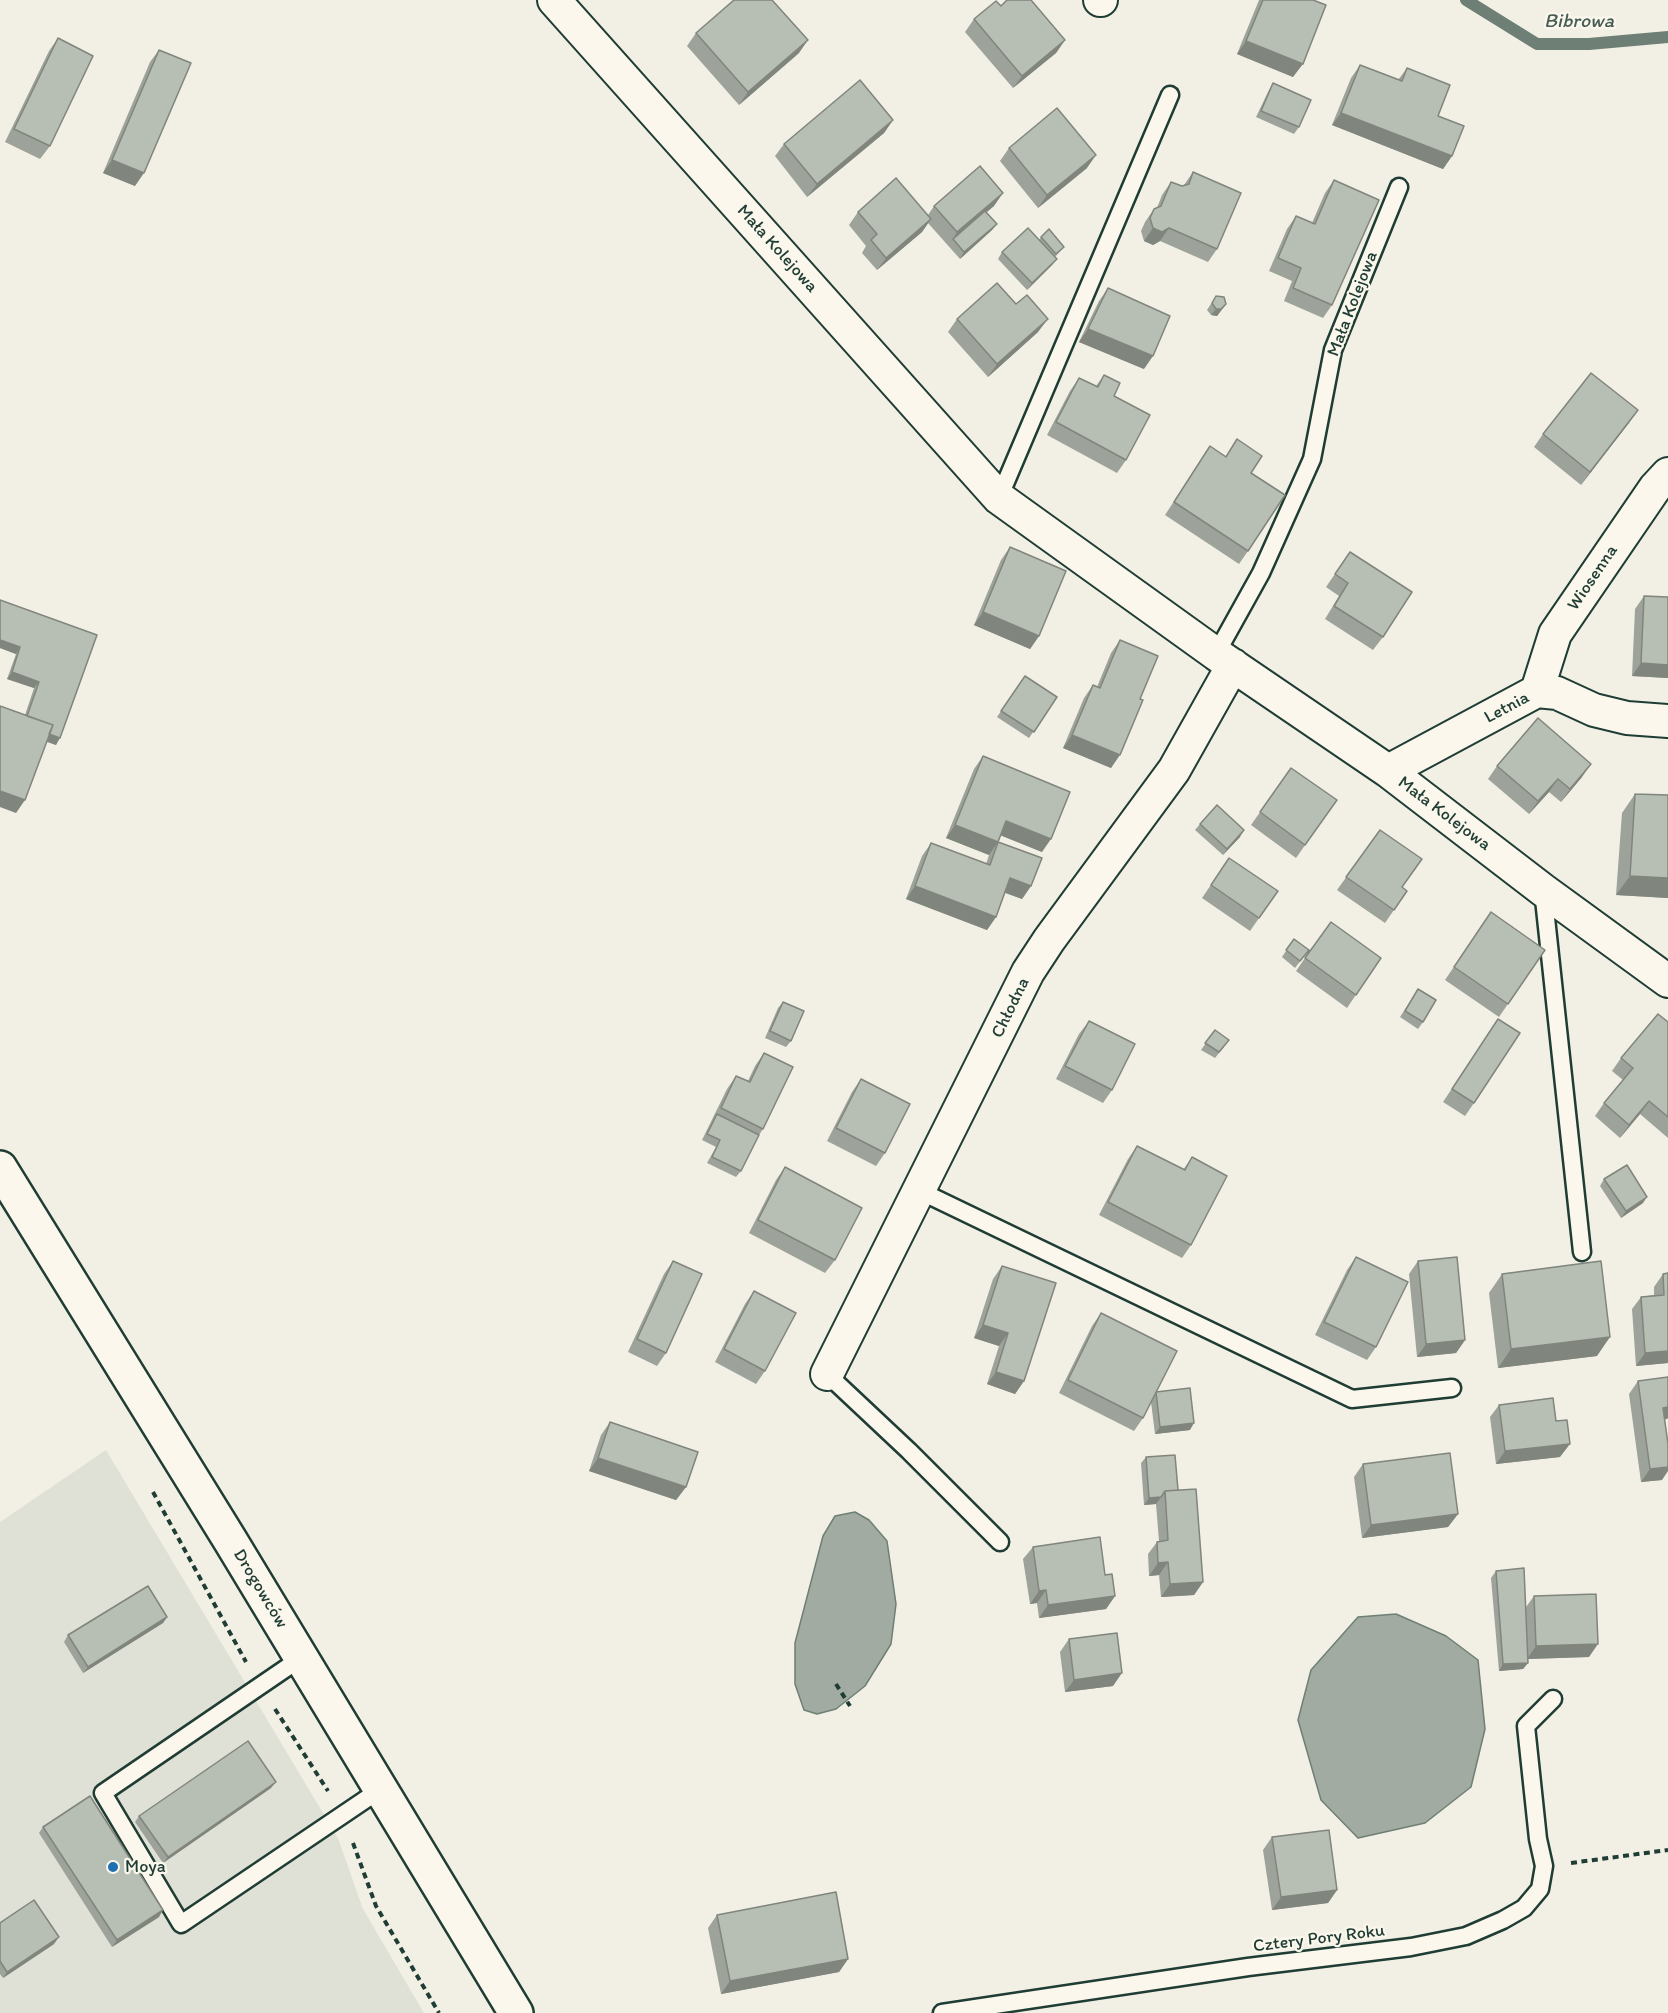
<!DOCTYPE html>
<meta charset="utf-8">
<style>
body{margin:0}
canvas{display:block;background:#f2f0e5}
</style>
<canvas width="1668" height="2013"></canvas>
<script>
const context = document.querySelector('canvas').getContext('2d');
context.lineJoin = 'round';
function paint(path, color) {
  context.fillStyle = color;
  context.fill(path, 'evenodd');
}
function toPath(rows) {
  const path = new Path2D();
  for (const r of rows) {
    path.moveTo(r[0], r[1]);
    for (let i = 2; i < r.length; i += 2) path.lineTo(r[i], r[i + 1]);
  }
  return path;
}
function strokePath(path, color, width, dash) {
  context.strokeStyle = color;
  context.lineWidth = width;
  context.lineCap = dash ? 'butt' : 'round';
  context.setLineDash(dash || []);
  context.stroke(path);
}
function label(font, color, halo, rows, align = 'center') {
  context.font = font + ' Itim,sans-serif';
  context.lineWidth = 4.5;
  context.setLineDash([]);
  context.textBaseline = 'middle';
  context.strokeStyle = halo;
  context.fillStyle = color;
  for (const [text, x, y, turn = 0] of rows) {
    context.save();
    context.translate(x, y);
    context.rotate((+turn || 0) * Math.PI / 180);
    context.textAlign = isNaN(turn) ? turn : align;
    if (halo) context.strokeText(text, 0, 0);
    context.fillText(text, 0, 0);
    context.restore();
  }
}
paint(toPath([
 [106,1450,338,1838,363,1909,424,2013,0,2013,0,1522]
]), '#e0e1d6');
const water = toPath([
 [855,1512,869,1520,887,1541,896,1604,891,1644,865,1686,836,1709,817,1714,804,1710,795,1684,795,1643,823,1536,835,1516,855,1512],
 [1396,1614,1446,1636,1478,1660,1485,1729,1471,1787,1425,1823,1358,1838,1321,1800,1298,1720,1311,1670,1358,1617,1396,1614]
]);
paint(water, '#a2aba1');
strokePath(water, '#6e7f75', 1.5);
strokePath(toPath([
 [1466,0,1537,44,1589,44,1668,37]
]), '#6e7f75', 12);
const lane = toPath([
 [999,498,1170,95],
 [1216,654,1261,573,1312,459,1333,350,1399,187],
 [1543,890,1582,1252],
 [920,1191,1352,1399,1452,1388],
 [827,1374,909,1451,1000,1542],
 [301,1658,103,1793,181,1924,381,1789],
 [942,2013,1248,1967,1411,1947,1466,1936,1503,1920,1524,1908,1540,1889,1544,1866,1538,1839,1526,1726,1553,1699]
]);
const street = toPath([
 [554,0,999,498,1216,654,1388,771,1543,890,1668,981],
 [1100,0,1101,0],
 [1537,691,1555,634,1655,488,1668,474],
 [1388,771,1537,691,1557,693,1594,710,1627,718,1668,721],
 [827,1374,1028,972,1049,940,1174,770,1233,665]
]);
const secondary = toPath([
 [0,1168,230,1540,516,2013]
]);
strokePath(lane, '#1f3d34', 21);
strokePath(street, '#1f3d34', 36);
strokePath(secondary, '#1f3d34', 38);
strokePath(toPath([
 [153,1492,246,1662],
 [836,1684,850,1706],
 [275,1709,328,1791],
 [353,1843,376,1906,439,2013],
 [1571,1863,1668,1850]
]), '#1f3d34', 4, [6, 4.5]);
strokePath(lane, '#fbf7ec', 16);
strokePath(street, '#fbf7ec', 32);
strokePath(secondary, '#fbf7ec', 33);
paint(toPath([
 [1259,0,1313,0,1293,77,1237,54],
 [1001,6,1065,40,1056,53,1013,88,965,32,974,19],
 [696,33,799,53,739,105,687,46],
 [58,38,50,146,40,159,5,142,49,51],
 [159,50,135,186,103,173,150,62],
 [1360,65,1398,80,1407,68,1438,116,1452,156,1443,169,1332,125,1351,78],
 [1273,83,1299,127,1294,134,1256,117,1269,90],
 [893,120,884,133,807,197,775,156,784,144],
 [1009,148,1087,168,1038,208,1000,161],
 [1193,172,1217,249,1208,262,1160,241,1153,245,1144,241,1141,231,1145,222,1154,209,1157,208,1162,195,1171,182,1182,186,1184,185],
 [1334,180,1332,305,1323,318,1284,301,1292,281,1269,271,1287,229,1296,216,1312,223,1325,193],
 [934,206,994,206,986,212,997,224,992,230,960,259,928,223,922,232,877,270,862,253,866,246,849,225,858,212,928,215],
 [1041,237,1064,247,1055,257,1052,265,1027,290,998,259,1002,252,1039,240],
 [1108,288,1144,369,1079,342,1099,301],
 [1216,296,1226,304,1217,316,1211,315,1207,310],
 [1016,304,1038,332,988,377,948,332,957,319],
 [1104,375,1114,396,1126,460,1117,473,1047,435,1070,391,1079,378,1096,386],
 [1638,410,1581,485,1534,447,1543,434],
 [1237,439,1251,473,1248,551,1239,564,1165,515,1210,446,1226,456],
 [1010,547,1039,636,1030,649,974,625,1001,560],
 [1350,552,1383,637,1373,650,1325,619,1339,596,1326,587],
 [1644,596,1668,678,1632,676,1635,609],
 [0,600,97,635,56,745,47,742,16,813,25,715,34,688,7,679,16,654,0,648],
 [1120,640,1140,699,1111,768,1063,748,1084,698,1093,685,1097,687,1111,653],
 [1025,676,1057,697,1029,738,997,717],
 [983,756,1042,852,1001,835,998,842,1031,886,1022,899,1005,893,996,917,987,930,906,899,922,856,931,843,986,864,989,855,946,838,974,769],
 [1497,766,1582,777,1561,802,1549,792,1529,814,1488,779],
 [1291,768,1337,800,1296,858,1251,825],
 [1635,794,1668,898,1616,895,1622,813],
 [1200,824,1240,837,1223,855,1195,830],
 [1380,830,1402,887,1407,891,1385,923,1337,890],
 [1229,858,1278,891,1250,931,1202,898],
 [1491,912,1545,950,1499,1017,1445,980],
 [1294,939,1309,950,1295,968,1282,957],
 [1305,958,1381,958,1347,1008,1296,971],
 [1418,989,1423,1022,1418,1029,1400,1017],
 [783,1002,791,1041,786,1047,765,1038,778,1008],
 [1498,1019,1474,1103,1465,1116,1443,1102],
 [1089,1021,1112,1090,1103,1103,1056,1079,1079,1034],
 [1668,1022,1668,1138,1640,1114,1620,1138,1595,1116,1604,1103,1623,1080,1612,1071,1621,1058],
 [1215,1030,1224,1047,1215,1058,1201,1050],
 [764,1053,763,1129,759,1135,741,1171,736,1177,707,1163,716,1147,702,1140,727,1089,736,1076,748,1081,755,1066],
 [861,1079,885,1153,876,1166,827,1141,852,1092],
 [1137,1146,1183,1170,1192,1157,1191,1245,1182,1258,1099,1215,1128,1159],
 [785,1167,835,1260,825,1273,749,1233,776,1180],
 [1604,1179,1643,1203,1621,1218,1600,1186],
 [1356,1257,1376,1347,1367,1360,1315,1335,1347,1270],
 [673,1261,666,1353,657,1366,628,1352,664,1274],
 [1418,1261,1465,1340,1456,1353,1417,1357,1409,1274],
 [1002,1266,1024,1381,1015,1394,987,1384,999,1346,974,1338,993,1279],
 [1502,1274,1597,1356,1498,1368,1489,1293],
 [1663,1274,1668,1363,1636,1366,1632,1309,1641,1297,1654,1295,1654,1287],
 [754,1291,765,1371,756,1384,715,1362,745,1304],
 [1101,1313,1156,1392,1190,1430,1155,1434,1151,1402,1143,1418,1134,1431,1059,1393,1092,1326],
 [1638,1381,1667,1419,1664,1419,1662,1480,1641,1482,1629,1394],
 [1499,1405,1560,1457,1496,1464,1490,1417],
 [610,1422,686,1487,676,1500,589,1471,601,1435],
 [1146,1457,1178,1490,1203,1582,1194,1595,1161,1597,1159,1575,1149,1576,1148,1554,1157,1542,1159,1541,1156,1504,1144,1505,1141,1463],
 [1363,1464,1458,1514,1448,1527,1362,1538,1354,1477],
 [1033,1547,1105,1575,1115,1596,1106,1609,1039,1618,1037,1603,1030,1604,1023,1559],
 [1496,1571,1526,1607,1534,1596,1589,1657,1528,1659,1528,1663,1523,1669,1499,1671,1491,1578],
 [167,1617,163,1623,83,1673,64,1642,68,1635],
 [1069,1639,1113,1686,1065,1692,1060,1652],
 [271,1788,163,1863,135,1822,139,1816],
 [43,1827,159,1917,112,1947,39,1833],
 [1272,1837,1337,1890,1328,1903,1272,1910,1263,1850],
 [717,1915,848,1959,839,1972,721,1994,708,1928],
 [0,1923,54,1944,3,1978,0,1974]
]), '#9da39a');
paint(toPath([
 [808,40,799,53,739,105,748,92],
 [1065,40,1056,53,1013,88,1022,76],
 [1246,41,1303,64,1293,77,1237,54],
 [1341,113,1452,156,1443,169,1332,125],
 [893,120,884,133,807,197,817,184],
 [1096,155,1087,168,1038,208,1047,195],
 [112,160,144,173,135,186,103,173],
 [1003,193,994,206,954,240,953,239,957,232],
 [931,219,922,232,877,270,886,258],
 [997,224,992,230,960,259,964,252],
 [1153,228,1169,228,1160,241,1153,245,1144,241],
 [1057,259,1052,265,1027,290,1032,283],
 [1226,304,1217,316,1211,315,1216,309],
 [1048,319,1038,332,988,377,997,364],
 [1088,329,1153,356,1144,369,1079,342],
 [1638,410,1629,423,1581,485,1590,472],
 [983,612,1039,636,1030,649,974,625],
 [0,640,20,647,16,654,0,648],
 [1641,663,1668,665,1668,678,1632,676],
 [12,672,39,682,34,688,7,679],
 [48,734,60,738,56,745,43,740],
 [1072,735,1120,755,1111,768,1063,748],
 [1591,764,1582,777,1561,802,1570,789],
 [1558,779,1549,792,1529,814,1538,801],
 [0,791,25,800,16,813,0,807],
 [1006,821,1051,839,1042,852,997,834],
 [955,825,998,842,989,855,946,838],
 [1244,830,1240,837,1223,855,1227,849],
 [1630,876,1668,878,1668,898,1616,895],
 [1010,878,1031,886,1022,899,1001,891],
 [915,886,996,917,987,930,906,899],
 [1649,1101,1640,1114,1620,1138,1629,1125],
 [1647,1197,1643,1203,1621,1218,1626,1211],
 [983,1325,1008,1333,999,1346,974,1338],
 [1610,1337,1597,1356,1498,1368,1511,1349],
 [1465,1340,1456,1353,1417,1357,1426,1344],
 [1668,1351,1668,1363,1636,1366,1645,1353],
 [996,1372,1024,1381,1015,1394,987,1384],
 [1668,1407,1668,1418,1667,1419,1654,1421,1663,1408],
 [1194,1423,1190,1430,1155,1434,1160,1427],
 [1570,1444,1560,1457,1496,1464,1505,1451],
 [598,1458,686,1487,676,1500,589,1471],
 [1668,1467,1668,1471,1662,1480,1641,1482,1650,1469],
 [1161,1497,1156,1504,1144,1505,1149,1498],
 [1458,1514,1448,1527,1362,1538,1371,1525],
 [1168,1562,1159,1575,1149,1576,1158,1563],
 [1203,1582,1194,1595,1161,1597,1170,1584],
 [1046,1590,1037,1603,1030,1604,1039,1591],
 [1115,1596,1106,1609,1039,1618,1048,1605],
 [167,1617,163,1623,83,1673,88,1667],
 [1598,1644,1589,1657,1527,1659,1536,1646],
 [1528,1663,1523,1669,1499,1671,1503,1664],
 [1122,1673,1113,1686,1065,1692,1074,1680],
 [276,1782,271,1788,163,1863,168,1857],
 [1337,1890,1328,1903,1272,1910,1281,1897],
 [163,1910,159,1917,112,1947,117,1940],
 [59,1937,54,1944,3,1978,7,1972],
 [848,1959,839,1972,721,1994,730,1981]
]), '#80857d');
const building = toPath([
 [734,0,772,0,808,40,748,92,696,33,734,0],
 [1007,0,1031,0,1065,40,1022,76,974,19,996,1,1001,6,1007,0],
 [1263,0,1313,0,1326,5,1303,64,1246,41,1263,0],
 [58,38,93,56,50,146,14,129,58,38],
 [159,50,191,63,144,173,112,160,159,50],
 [1360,65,1402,81,1407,68,1450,85,1438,116,1464,126,1452,156,1341,113,1360,65],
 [860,80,893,120,817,184,784,144,860,80],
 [1273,83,1311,100,1299,127,1261,111,1273,83],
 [1057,108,1096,155,1047,195,1009,148,1057,108],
 [980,166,1003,193,957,232,934,206,980,166],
 [1193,172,1241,193,1217,249,1169,228,1162,232,1153,228,1150,218,1154,209,1161,206,1171,182,1182,186,1189,184,1193,172],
 [896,178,931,219,886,258,871,240,877,234,858,212,896,178],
 [1334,180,1379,200,1332,305,1293,288,1301,268,1278,258,1296,216,1315,224,1334,180],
 [985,211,997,224,964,252,953,239,985,211],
 [1028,228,1057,259,1032,283,1002,252,1028,228],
 [1049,229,1064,247,1056,254,1041,237,1049,229],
 [997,283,1016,304,1027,295,1048,319,997,364,957,319,997,283],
 [1108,288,1170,316,1153,356,1088,329,1108,288],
 [1216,296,1224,297,1226,304,1221,309,1216,309,1212,303,1216,296],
 [1591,373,1638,410,1590,472,1543,434,1591,373],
 [1104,375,1120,383,1114,396,1150,415,1126,460,1056,422,1079,378,1098,387,1104,375],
 [1237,439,1262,456,1251,473,1285,495,1248,551,1174,502,1210,446,1226,457,1237,439],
 [1010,547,1066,571,1039,636,983,612,1010,547],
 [1350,552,1412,592,1383,637,1334,606,1348,583,1335,574,1350,552],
 [1644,596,1668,597,1668,665,1641,663,1644,596],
 [0,600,97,635,60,738,49,734,53,725,27,716,39,682,12,672,20,647,0,640,0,600],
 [1120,640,1158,656,1140,699,1143,700,1120,755,1072,735,1093,685,1100,688,1120,640],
 [1025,676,1057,697,1034,732,1001,711,1025,676],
 [0,706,53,725,25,800,0,791,0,706],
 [1538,718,1591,764,1570,789,1558,779,1538,801,1497,766,1538,718],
 [983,756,1070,792,1051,839,1006,821,998,842,1042,858,1031,886,1010,878,996,917,915,886,931,843,990,865,998,842,955,825,983,756],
 [1291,768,1337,800,1305,845,1260,812,1291,768],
 [1635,794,1668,795,1668,878,1630,876,1635,794],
 [1217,805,1244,830,1227,849,1200,824,1217,805],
 [1380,830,1422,859,1402,887,1407,891,1394,910,1346,877,1380,830],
 [1229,858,1278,891,1259,918,1211,885,1229,858],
 [1491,912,1545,950,1508,1004,1454,967,1491,912],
 [1331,922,1381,958,1356,995,1305,958,1331,922],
 [1294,939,1309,950,1300,961,1286,950,1294,939],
 [1418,989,1436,1000,1423,1022,1405,1011,1418,989],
 [783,1002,804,1011,791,1041,770,1031,783,1002],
 [1658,1014,1668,1022,1668,1117,1649,1101,1629,1125,1604,1103,1633,1068,1621,1058,1658,1014],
 [1498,1019,1520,1033,1474,1103,1452,1089,1498,1019],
 [1089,1021,1135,1044,1112,1090,1065,1066,1089,1021],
 [1215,1030,1229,1040,1219,1052,1205,1043,1215,1030],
 [764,1053,793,1067,763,1129,721,1108,736,1076,750,1082,764,1053],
 [861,1079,910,1104,885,1153,836,1128,861,1079],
 [717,1114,759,1135,741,1171,712,1157,720,1140,707,1134,717,1114],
 [1137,1146,1185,1170,1192,1157,1227,1176,1191,1245,1108,1202,1137,1146],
 [1627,1165,1647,1197,1626,1211,1604,1179,1627,1165],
 [785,1167,862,1208,835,1260,758,1220,785,1167],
 [1356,1257,1408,1282,1376,1347,1324,1322,1356,1257],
 [1457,1257,1465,1340,1426,1344,1418,1261,1457,1257],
 [673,1261,702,1274,666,1353,637,1339,673,1261],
 [1601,1261,1610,1337,1511,1349,1502,1274,1601,1261],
 [1002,1266,1056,1283,1024,1381,996,1372,1008,1333,983,1325,1002,1266],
 [1668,1273,1668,1351,1645,1353,1641,1297,1664,1295,1663,1274,1668,1273],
 [754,1291,796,1313,765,1371,724,1349,754,1291],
 [1101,1313,1177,1351,1143,1418,1068,1380,1101,1313],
 [1668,1377,1668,1407,1663,1408,1668,1444,1668,1467,1650,1469,1638,1381,1668,1377],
 [1190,1388,1194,1423,1160,1427,1156,1392,1190,1388],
 [1553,1398,1556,1421,1567,1420,1570,1444,1505,1451,1499,1405,1553,1398],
 [610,1422,698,1452,686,1487,598,1458,610,1422],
 [1450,1453,1458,1514,1371,1525,1363,1464,1450,1453],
 [1175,1455,1178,1490,1165,1491,1161,1497,1149,1498,1146,1457,1175,1455],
 [1196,1489,1203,1582,1170,1584,1168,1562,1158,1563,1157,1542,1168,1540,1165,1491,1196,1489],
 [1100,1537,1105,1575,1112,1574,1115,1596,1048,1605,1046,1590,1039,1591,1033,1547,1100,1537],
 [1524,1568,1528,1663,1503,1664,1496,1571,1524,1568],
 [148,1586,167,1617,88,1667,68,1635,148,1586],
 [1596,1594,1598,1644,1536,1646,1534,1596,1596,1594],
 [1117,1633,1122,1673,1074,1680,1069,1639,1117,1633],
 [248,1741,276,1782,168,1857,139,1816,248,1741],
 [90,1796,163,1910,117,1940,43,1827,90,1796],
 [1329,1830,1337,1890,1281,1897,1272,1837,1329,1830],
 [836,1892,848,1959,730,1981,717,1915,836,1892],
 [34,1900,59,1937,7,1972,0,1961,0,1923,34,1900]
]);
paint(building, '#b7beb3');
strokePath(building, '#80857d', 1.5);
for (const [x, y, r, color] of [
 [113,1867,6,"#1f6fb2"]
]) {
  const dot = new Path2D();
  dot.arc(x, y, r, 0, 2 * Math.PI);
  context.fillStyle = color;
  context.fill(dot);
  strokePath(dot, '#fbf7ec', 2);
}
label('18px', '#1f3d34', '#fbf7ec', [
 ["Mała Kolejowa",777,249,48],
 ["Mała Kolejowa",1353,304,-69],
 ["Wiosenna",1593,578,-56],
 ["Letnia",1507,708,-28],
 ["Mała Kolejowa",1444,814,37],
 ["Chłodna",1011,1008,-64],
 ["Drogowców",260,1589,59],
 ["Cztery Pory Roku",1319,1939,-7]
]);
label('18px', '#1f3d34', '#fbf7ec', [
 ["Moya",125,1867]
], 'left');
label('italic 20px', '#465e55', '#fbf7ec', [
 ["Bibrowa",1579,22]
]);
</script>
